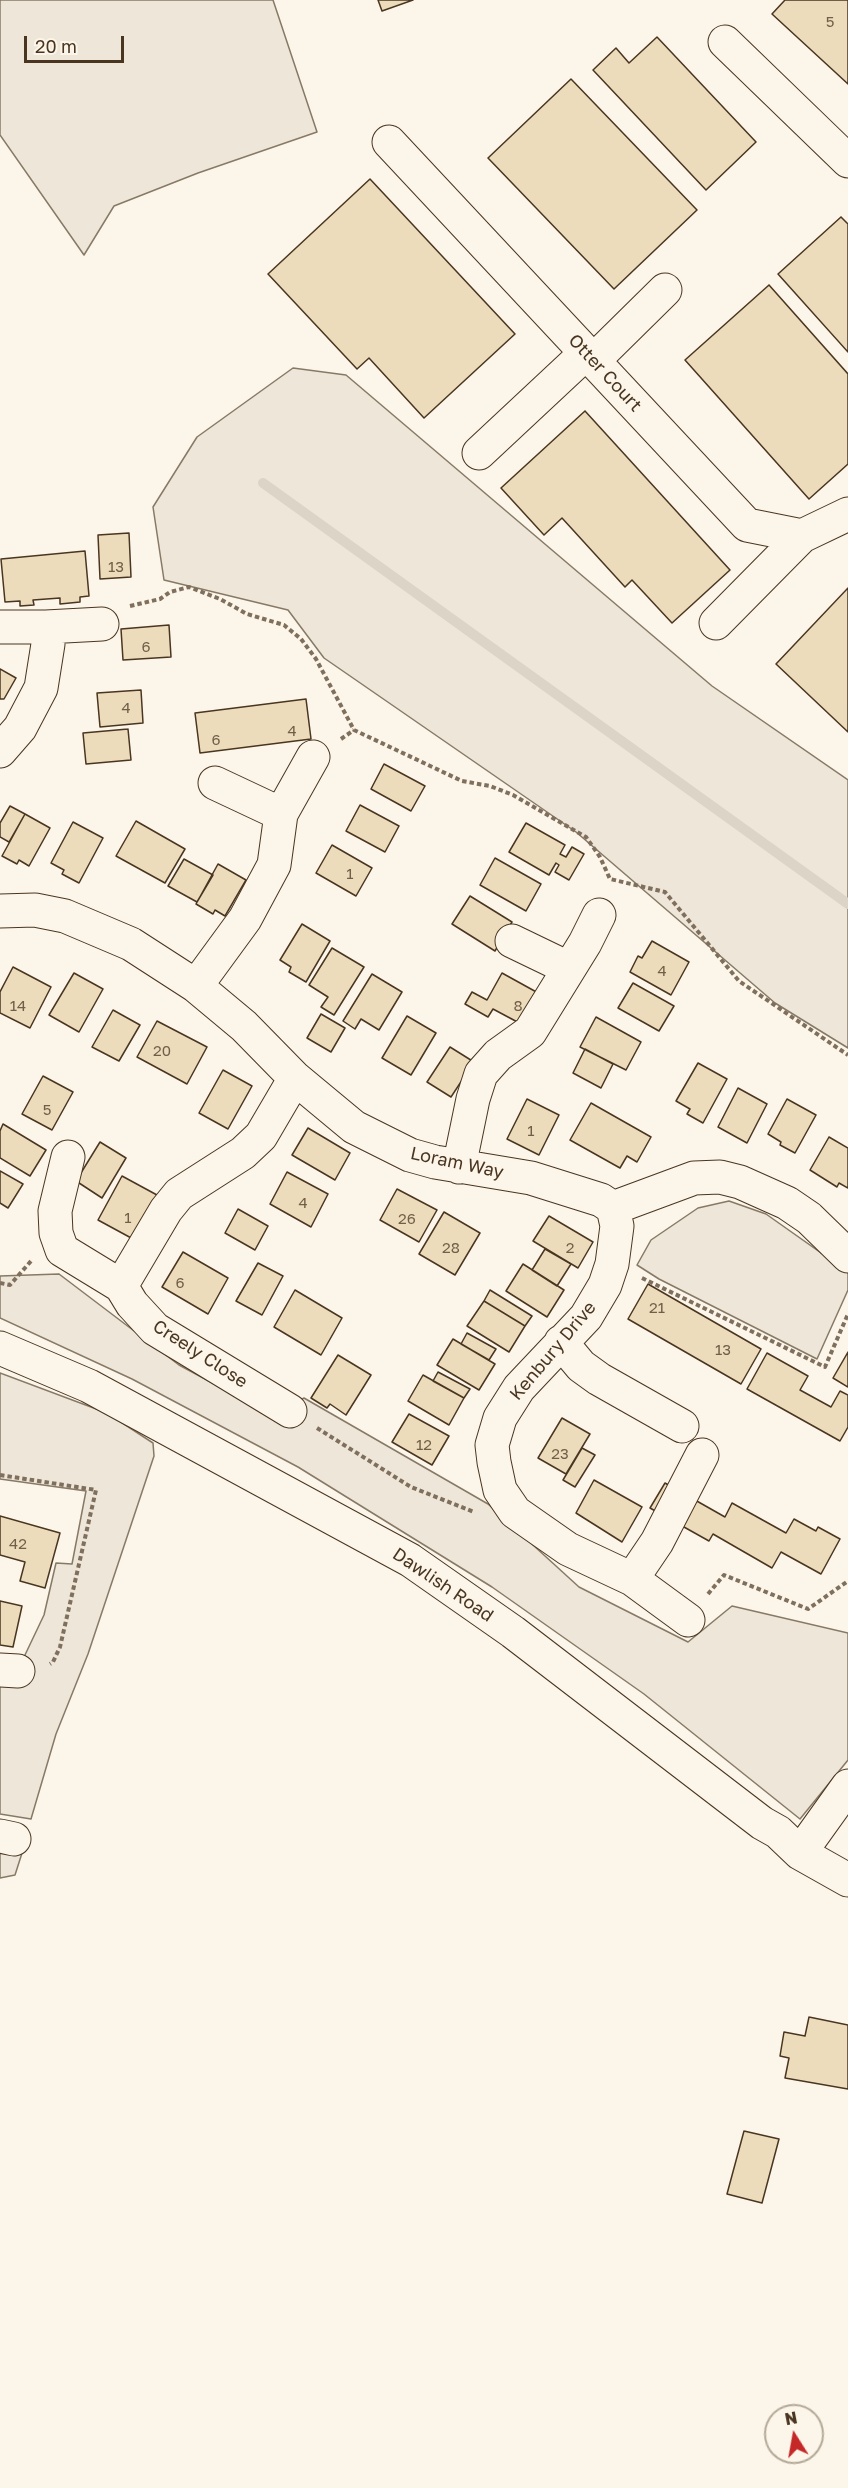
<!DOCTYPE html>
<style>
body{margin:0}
#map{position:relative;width:848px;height:2488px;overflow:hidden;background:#fbf6e9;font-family:"Golos Text",sans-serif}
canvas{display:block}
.north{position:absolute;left:764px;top:2404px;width:60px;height:60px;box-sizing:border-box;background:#fbf6e9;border:2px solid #b4a999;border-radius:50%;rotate:349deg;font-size:16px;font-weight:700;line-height:24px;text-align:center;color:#4a3520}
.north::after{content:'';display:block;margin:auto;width:21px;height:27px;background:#c62828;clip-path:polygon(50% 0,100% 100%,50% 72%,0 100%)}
.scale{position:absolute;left:24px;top:36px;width:100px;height:27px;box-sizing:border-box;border:3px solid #4a3520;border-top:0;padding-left:8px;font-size:18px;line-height:21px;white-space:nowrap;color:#4a3520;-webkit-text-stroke:4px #fbf6e9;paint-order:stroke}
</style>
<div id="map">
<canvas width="848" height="2488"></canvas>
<div class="north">N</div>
<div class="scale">20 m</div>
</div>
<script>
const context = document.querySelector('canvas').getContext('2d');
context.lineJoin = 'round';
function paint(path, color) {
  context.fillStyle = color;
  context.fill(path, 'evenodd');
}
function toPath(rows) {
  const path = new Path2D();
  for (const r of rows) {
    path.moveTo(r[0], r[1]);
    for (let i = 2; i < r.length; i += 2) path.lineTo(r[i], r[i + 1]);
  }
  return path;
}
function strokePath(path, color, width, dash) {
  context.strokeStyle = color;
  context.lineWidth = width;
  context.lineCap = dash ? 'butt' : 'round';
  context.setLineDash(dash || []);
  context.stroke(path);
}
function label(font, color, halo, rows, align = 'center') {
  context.font = font + ' "Golos Text",sans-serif';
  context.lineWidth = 4.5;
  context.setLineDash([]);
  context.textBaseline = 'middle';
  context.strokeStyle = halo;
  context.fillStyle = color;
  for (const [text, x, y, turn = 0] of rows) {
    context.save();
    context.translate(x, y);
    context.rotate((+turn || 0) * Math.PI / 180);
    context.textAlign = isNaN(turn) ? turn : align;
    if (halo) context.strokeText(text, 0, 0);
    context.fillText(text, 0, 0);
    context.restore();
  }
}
const green = toPath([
 [0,0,273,0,317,132,198,173,114,206,84,255,0,135,0,0],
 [293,368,346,375,712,686,848,780,848,1048,775,1003,576,832,324,658,288,610,164,580,153,507,197,437,293,368],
 [729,1201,766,1214,848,1272,848,1290,817,1359,659,1279,637,1265,651,1240,698,1208,729,1201],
 [59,1274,179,1365,274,1416,304,1398,488,1504,579,1587,688,1642,732,1606,848,1633,848,1760,800,1819,644,1694,492,1587,298,1467,132,1379,0,1318,0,1276,59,1274],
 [0,1373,107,1413,153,1443,154,1456,88,1654,56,1734,31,1819,0,1814,0,1678,14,1678,44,1615,56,1563,72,1564,86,1491,0,1479,0,1373],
 [0,1847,23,1850,15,1875,0,1878,0,1847]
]);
paint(green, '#ede6d9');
strokePath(green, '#887966', 1.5);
strokePath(toPath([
 [263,483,848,904]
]), '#dcd4c6', 10);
const building = toPath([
 [378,0,413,0,382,11,378,0],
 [785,0,848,0,848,84,772,14,785,0],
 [657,37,756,142,706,190,593,70,616,48,629,63,657,37],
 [571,79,697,210,614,289,488,158,571,79],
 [370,179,515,334,424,418,369,358,357,369,268,274,370,179],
 [841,217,848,224,848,352,778,274,841,217],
 [769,285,848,374,848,464,809,499,685,360,769,285],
 [585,411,730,570,672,623,632,580,625,587,562,518,544,535,501,488,585,411],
 [129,533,131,577,100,579,98,535,129,533],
 [85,551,89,596,80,597,80,602,60,604,60,598,33,600,34,605,20,606,20,601,5,602,1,559,85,551],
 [848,588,848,732,776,664,848,588],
 [169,625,171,657,123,660,121,629,169,625],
 [0,669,16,678,4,699,0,699,0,669],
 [141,690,143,723,100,727,97,693,141,690],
 [306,699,311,739,200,753,195,713,306,699],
 [128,729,131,760,86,764,83,733,128,729],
 [384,764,425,786,411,811,371,789,384,764],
 [360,805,399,826,385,852,346,831,360,805],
 [10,806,25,814,9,842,0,837,0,823,10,806],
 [25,814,50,828,29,866,19,860,17,864,2,856,25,814],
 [136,821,185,849,165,883,116,856,136,821],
 [73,822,103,838,79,883,62,874,64,870,51,863,73,822],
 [526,823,565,845,560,854,566,857,572,847,584,854,569,880,555,872,559,865,556,863,549,875,509,852,526,823],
 [332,845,372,868,356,896,316,873,332,845],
 [495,858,541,884,526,911,480,885,495,858],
 [184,859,213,875,197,902,168,886,184,859],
 [218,864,246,880,225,916,215,910,213,914,196,904,218,864],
 [470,896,512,922,495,951,452,924,470,896],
 [302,924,330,941,306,982,289,972,291,967,280,960,302,924],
 [652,941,689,962,671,995,630,972,638,956,642,958,652,941],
 [332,948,364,967,334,1015,321,1007,328,997,309,985,332,948],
 [13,967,51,987,30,1028,0,1013,0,992,13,967],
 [74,973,103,989,79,1032,49,1015,74,973],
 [502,973,540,994,523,1025,493,1009,488,1017,465,1004,472,992,487,1000,502,973],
 [372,974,402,992,379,1030,361,1019,355,1029,343,1021,372,974],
 [633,983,674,1006,659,1031,618,1008,633,983],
 [113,1010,140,1025,119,1061,92,1047,113,1010],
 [321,1014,345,1028,331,1052,307,1038,321,1014],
 [407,1016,436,1033,411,1075,382,1058,407,1016],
 [596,1017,641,1042,626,1070,580,1047,596,1017],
 [157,1021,207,1047,187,1084,137,1057,157,1021],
 [450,1047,474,1062,451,1097,427,1082,450,1047],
 [585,1049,613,1064,601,1088,573,1073,585,1049],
 [698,1063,727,1079,703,1123,687,1114,690,1109,676,1101,698,1063],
 [223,1070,252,1086,228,1129,199,1113,223,1070],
 [43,1076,73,1092,52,1130,22,1114,43,1076],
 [738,1088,767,1104,747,1143,718,1127,738,1088],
 [527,1099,559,1115,539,1155,507,1139,527,1099],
 [787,1099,816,1115,795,1153,780,1145,781,1142,768,1134,787,1099],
 [591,1103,651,1137,637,1162,627,1156,620,1168,570,1140,591,1103],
 [3,1124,46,1150,30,1176,0,1158,0,1131,3,1124],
 [308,1128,350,1153,335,1180,292,1155,308,1128],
 [829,1137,848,1148,848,1188,839,1183,837,1187,810,1170,829,1137],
 [100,1142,126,1158,102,1198,76,1181,100,1142],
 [0,1171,23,1184,8,1208,0,1203,0,1171],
 [287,1172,328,1194,311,1227,270,1204,287,1172],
 [122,1176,157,1195,133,1239,98,1220,122,1176],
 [397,1189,437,1210,419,1242,380,1220,397,1189],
 [238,1209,268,1226,255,1250,225,1233,238,1209],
 [444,1212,480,1233,455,1275,419,1254,444,1212],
 [549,1216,593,1242,578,1268,533,1241,549,1216],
 [545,1249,571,1264,557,1286,532,1270,545,1249],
 [183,1252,228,1278,208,1314,162,1287,183,1252],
 [258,1263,283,1276,262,1315,236,1301,258,1263],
 [523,1264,564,1290,547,1317,506,1291,523,1264],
 [648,1284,761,1349,741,1384,628,1319,648,1284],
 [295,1290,342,1318,321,1355,274,1327,295,1290],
 [490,1290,532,1316,525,1326,484,1301,490,1290],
 [484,1301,525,1326,509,1352,467,1326,484,1301],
 [467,1333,496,1349,489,1360,461,1344,467,1333],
 [453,1339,495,1364,479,1390,437,1365,453,1339],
 [848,1352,848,1387,833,1378,848,1352],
 [767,1353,808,1376,800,1390,831,1407,840,1391,848,1395,848,1427,840,1441,747,1389,767,1353],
 [338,1355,371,1375,346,1415,330,1404,327,1408,311,1398,338,1355],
 [438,1372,470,1389,464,1398,433,1381,438,1372],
 [423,1375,464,1398,449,1425,408,1401,423,1375],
 [409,1414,449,1436,432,1465,392,1442,409,1414],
 [562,1418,590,1434,566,1474,538,1458,562,1418],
 [582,1448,595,1455,575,1487,563,1480,582,1448],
 [594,1480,642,1507,622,1542,576,1513,594,1480],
 [665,1483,725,1517,732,1503,786,1533,794,1519,816,1531,818,1527,840,1539,821,1574,781,1552,772,1568,713,1534,709,1541,650,1508,665,1483],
 [0,1516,60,1533,45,1588,20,1581,25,1562,0,1555,0,1516],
 [0,1601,22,1606,13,1647,0,1645,0,1601],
 [809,2017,848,2025,848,2089,785,2078,789,2058,780,2056,784,2032,805,2036,809,2017],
 [744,2131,779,2139,762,2203,727,2194,744,2131]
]);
paint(building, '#ecdcbc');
strokePath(building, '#4a3520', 1.5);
const minor = toPath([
 [725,42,848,161],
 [389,142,747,525,802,536,848,514],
 [593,361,665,290],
 [479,453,586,353],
 [716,623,802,536],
 [0,627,46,627],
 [0,751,20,728,41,688,48,644,46,627,102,624],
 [215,783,281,814],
 [0,911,35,910,65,916,131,944,196,986,244,1026,295,1078,354,1127,410,1155,435,1162,531,1178,601,1200,613,1208,694,1178,720,1177,740,1182,787,1203,809,1218,848,1256],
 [512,941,568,968],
 [196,986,245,919,274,865,281,814,313,757],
 [68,1157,55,1211,56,1233,62,1250,121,1286],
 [459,1167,473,1099,481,1074,498,1055,530,1032,585,943,599,915],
 [613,1208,617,1226,612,1264,605,1285,586,1317,519,1388,500,1418,492,1445,494,1462,500,1490,515,1512,568,1549,632,1579,688,1620],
 [561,1342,581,1366,599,1379,682,1426],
 [0,1348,89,1386,410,1560,513,1632,762,1823,778,1832,800,1853,848,1880],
 [290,1411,155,1329,132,1304,121,1286,166,1210,179,1194,243,1153,261,1136,295,1078],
 [632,1579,657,1542,702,1455],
 [0,1670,18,1671],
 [0,1836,14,1839],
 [800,1853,848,1786]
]);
strokePath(minor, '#4a3520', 35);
strokePath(toPath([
 [130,606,160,599,170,592,189,587,220,599,247,614,284,625,301,639,316,659,354,730,462,781,490,786,513,795,586,837,600,857,610,879,665,892,739,981,848,1055],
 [341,739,354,730],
 [642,1278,825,1367,848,1314],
 [0,1283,10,1285,31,1261],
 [317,1428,411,1487,474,1512],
 [0,1475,96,1490,60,1647,53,1662,50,1664],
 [708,1594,724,1575,808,1609,848,1581]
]), '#7f6f5c', 4, [4.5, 3]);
strokePath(minor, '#fbf6e9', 33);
label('15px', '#725f47', null, [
 ["5",830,22],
 ["13",116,567],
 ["6",146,647],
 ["4",126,708],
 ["4",292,731],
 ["6",216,740],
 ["1",350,874],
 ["4",662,971],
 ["14",18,1006],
 ["8",518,1006],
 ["20",162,1051],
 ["5",47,1110],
 ["1",531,1131],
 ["4",303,1203],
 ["1",128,1218],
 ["26",407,1219],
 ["28",451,1248],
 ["2",570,1248],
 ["6",180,1283],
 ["21",657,1308],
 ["13",723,1350],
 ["12",424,1445],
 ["23",560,1454],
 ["42",18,1544]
]);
label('18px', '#4a3520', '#fbf6e9', [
 ["Otter Court",605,373,47],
 ["Loram Way",457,1163,12],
 ["Kenbury Drive",553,1351,-50],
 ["Creely Close",200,1354,33],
 ["Dawlish Road",443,1585,34]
]);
</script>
